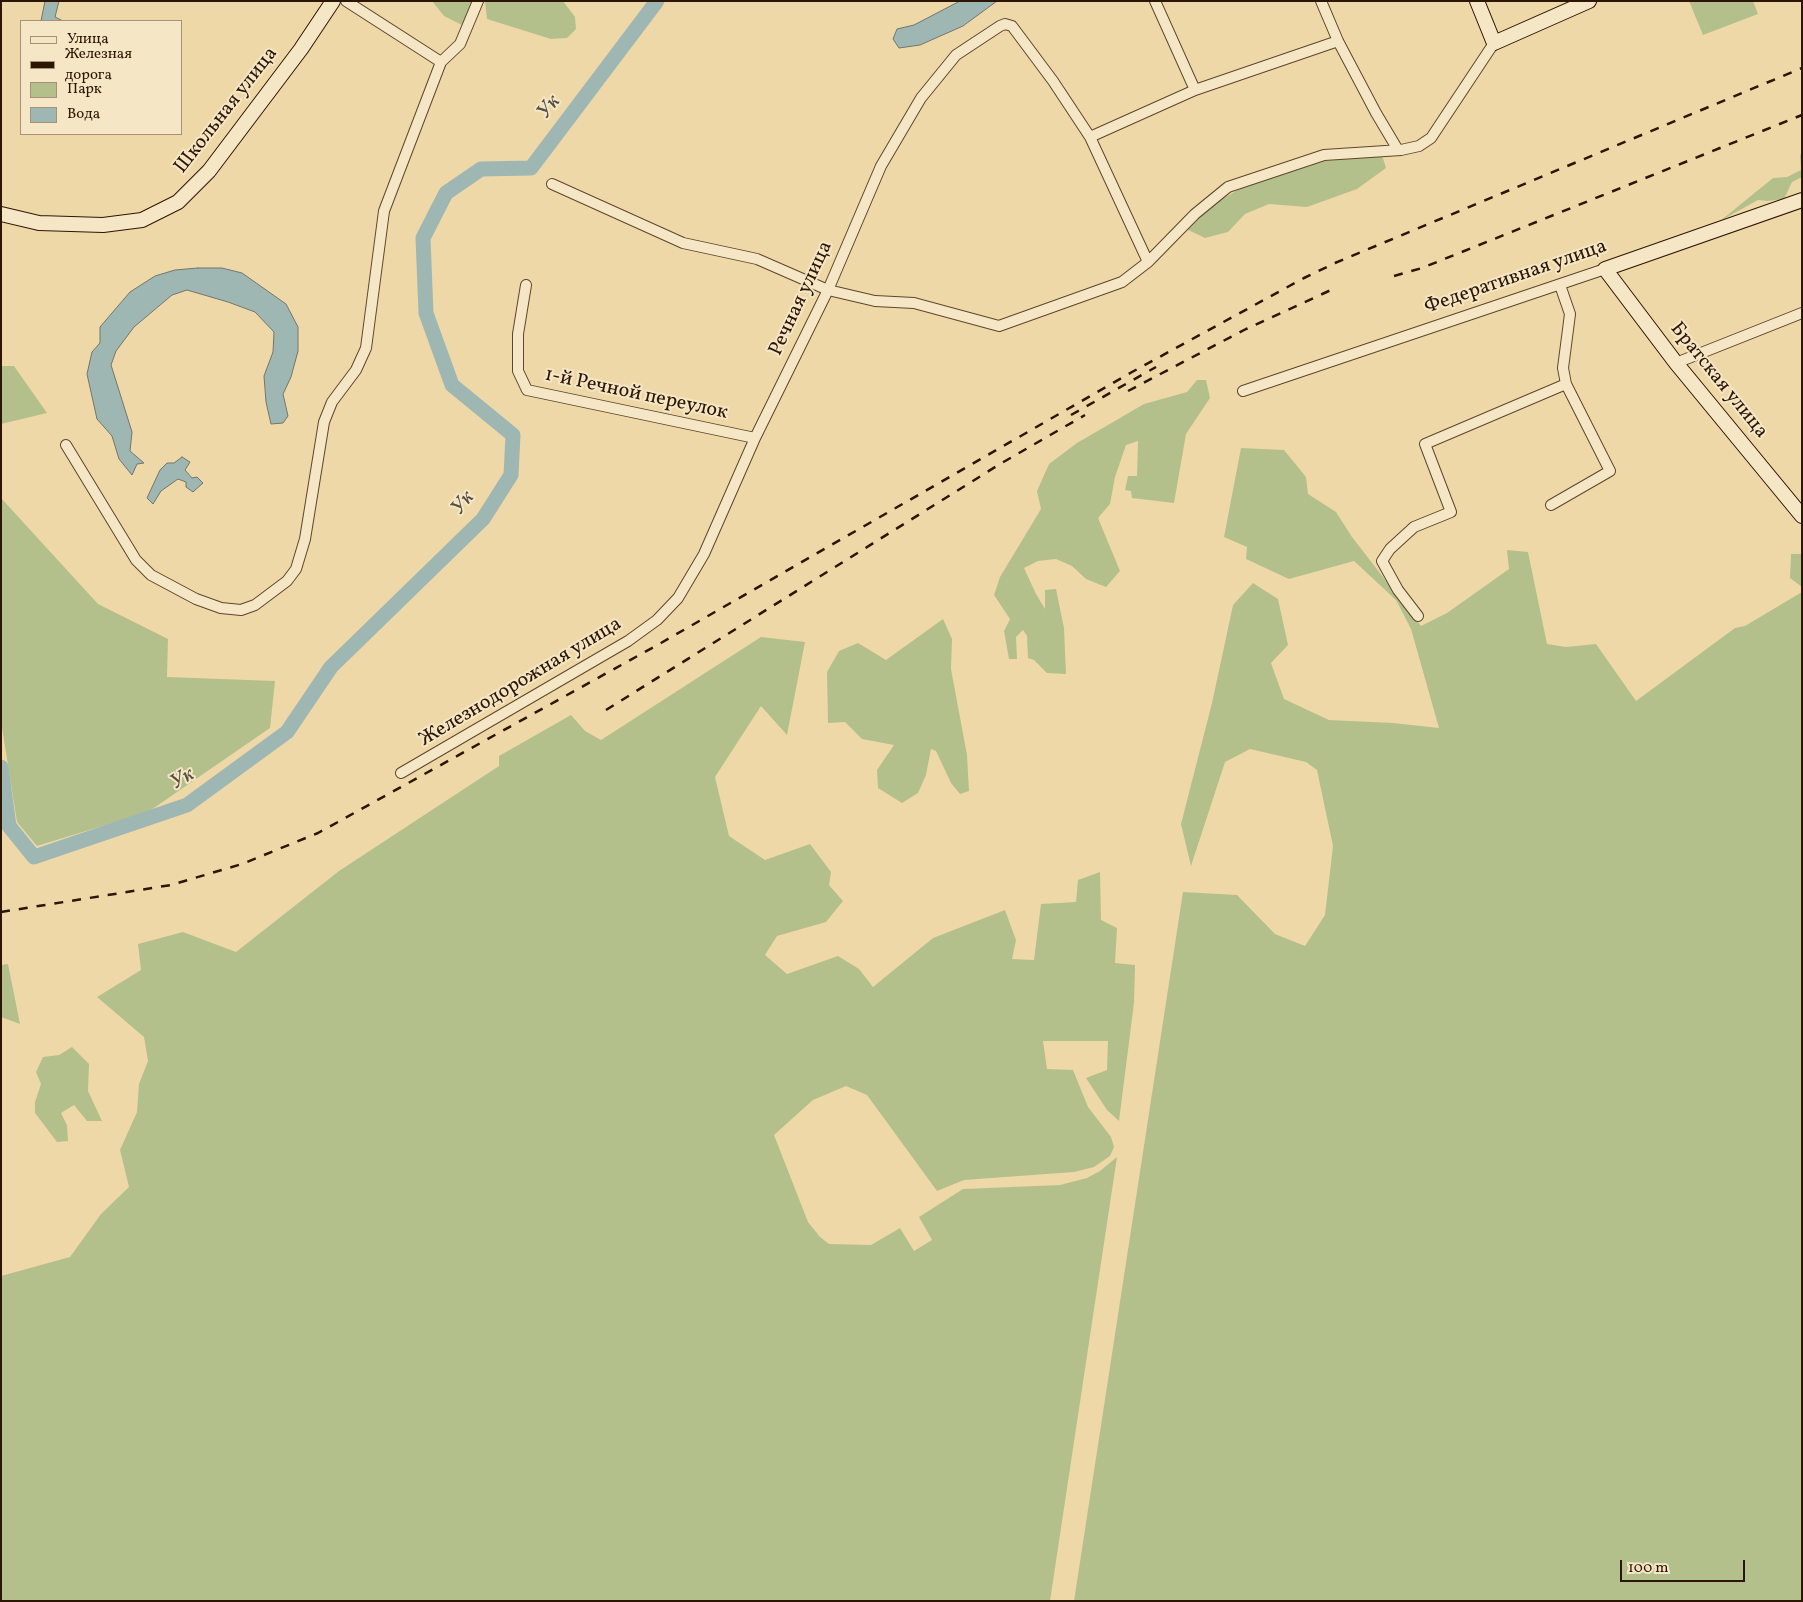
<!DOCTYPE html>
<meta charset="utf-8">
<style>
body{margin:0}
#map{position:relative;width:1803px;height:1602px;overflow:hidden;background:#efd8a7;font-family:Vollkorn,serif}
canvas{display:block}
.frame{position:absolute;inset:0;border:2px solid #2c1502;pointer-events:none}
.legend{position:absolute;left:20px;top:20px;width:162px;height:115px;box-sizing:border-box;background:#f5e6c6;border:1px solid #a59278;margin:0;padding:6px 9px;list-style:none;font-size:15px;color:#2c1502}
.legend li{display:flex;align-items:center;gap:10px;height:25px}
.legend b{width:25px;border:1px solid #a59278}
.scale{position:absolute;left:1620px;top:1560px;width:125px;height:22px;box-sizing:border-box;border:2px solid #2c1502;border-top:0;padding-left:6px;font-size:15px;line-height:18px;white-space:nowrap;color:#2c1502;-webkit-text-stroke:4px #f5e6c6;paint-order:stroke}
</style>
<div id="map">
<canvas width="1803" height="1602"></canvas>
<div class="frame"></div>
<ul class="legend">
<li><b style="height:6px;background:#f5e6c6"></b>Улица</li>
<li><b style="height:6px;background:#2c1502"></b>Железная дорога</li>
<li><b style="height:14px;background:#b4c08b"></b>Парк</li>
<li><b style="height:14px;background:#9fb7b3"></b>Вода</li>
</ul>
<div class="scale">100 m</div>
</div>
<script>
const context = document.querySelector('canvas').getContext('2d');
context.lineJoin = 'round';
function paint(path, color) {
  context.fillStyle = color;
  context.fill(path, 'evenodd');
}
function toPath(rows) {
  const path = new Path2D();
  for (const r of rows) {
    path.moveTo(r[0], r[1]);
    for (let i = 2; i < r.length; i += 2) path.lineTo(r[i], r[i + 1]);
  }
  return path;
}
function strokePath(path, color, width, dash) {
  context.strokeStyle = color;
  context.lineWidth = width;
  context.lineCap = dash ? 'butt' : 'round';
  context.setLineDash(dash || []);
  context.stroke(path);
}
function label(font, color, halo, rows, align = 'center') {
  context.font = font + ' Vollkorn,serif';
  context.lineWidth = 4;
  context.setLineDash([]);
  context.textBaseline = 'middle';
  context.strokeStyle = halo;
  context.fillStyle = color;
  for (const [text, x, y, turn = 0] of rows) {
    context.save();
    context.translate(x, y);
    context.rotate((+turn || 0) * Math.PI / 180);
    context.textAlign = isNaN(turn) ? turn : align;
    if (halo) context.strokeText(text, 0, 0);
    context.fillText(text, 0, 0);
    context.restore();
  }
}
paint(toPath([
 [432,1,472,1,462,25,444,16],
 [485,1,563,1,575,17,576,29,567,38,551,39,487,19],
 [1689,1,1753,1,1758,14,1703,35],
 [1802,153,1802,177,1792,182,1784,199,1768,201,1758,200,1720,221,1773,178,1787,177,1801,170,1800,155],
 [1382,155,1386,168,1357,189,1307,207,1269,204,1245,214,1228,232,1205,238,1186,229,1211,206,1241,188,1324,161],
 [1,366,14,366,47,413,1,424],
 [1197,380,1206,380,1210,398,1186,434,1174,503,1132,498,1131,491,1125,490,1128,476,1137,476,1138,441,1126,445,1115,477,1110,504,1098,518,1120,571,1106,587,1086,579,1072,566,1056,559,1038,561,1024,568,1036,594,1045,609,1045,590,1056,589,1064,628,1066,674,1047,673,1034,660,1028,658,1027,636,1023,630,1016,637,1017,659,1009,659,1004,631,1010,619,994,595,1000,577,1041,509,1037,491,1049,464,1077,443,1144,404,1187,392],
 [1241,448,1284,450,1306,477,1308,494,1336,512,1352,537,1421,626,1447,613,1509,569,1507,550,1528,552,1547,644,1566,647,1596,644,1636,701,1735,628,1745,626,1802,592,1802,1601,1074,1601,1183,892,1237,895,1275,934,1305,946,1325,915,1333,846,1317,770,1306,762,1250,749,1225,762,1191,866,1181,824,1212,703,1233,605,1253,583,1278,599,1288,645,1271,663,1284,699,1329,720,1393,723,1439,728,1411,629,1396,600,1354,561,1289,579,1246,559,1247,547,1224,537],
 [1,498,98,604,168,639,167,677,275,681,270,728,148,812,37,846,17,822,1,721],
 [1791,554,1802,554,1802,587,1790,578],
 [943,619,952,639,951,669,967,755,969,791,960,794,951,783,936,751,931,749,926,775,918,793,902,803,878,788,877,770,894,745,862,739,845,722,828,723,827,672,839,651,858,643,886,660],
 [761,637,805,642,787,735,761,706,715,777,729,836,765,860,810,844,831,872,829,885,843,901,826,922,777,936,765,955,787,974,838,956,859,969,873,987,933,938,1005,910,1016,940,1012,959,1034,960,1041,904,1076,902,1078,880,1100,872,1101,920,1117,928,1115,963,1135,965,1134,1003,1119,1121,1107,1110,1086,1078,1107,1070,1108,1041,1043,1041,1047,1069,1073,1070,1088,1107,1111,1137,1114,1147,1110,1156,1094,1167,1074,1172,964,1180,937,1191,867,1095,846,1086,813,1100,774,1135,808,1222,820,1237,829,1244,871,1245,900,1228,914,1251,932,1240,919,1217,963,1189,1060,1185,1087,1178,1100,1171,1117,1157,1050,1601,1,1601,1,1276,70,1257,101,1214,129,1187,120,1150,137,1112,139,1084,148,1061,144,1037,97,997,141,970,138,944,183,932,236,952,339,871,499,766,499,756,571,715,585,731,601,740],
 [8,964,20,1024,1,1017,1,965],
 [72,1047,89,1064,88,1091,102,1121,87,1121,74,1105,61,1113,67,1125,68,1141,57,1142,35,1113,35,1102,41,1084,36,1072,43,1057,59,1055]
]), '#b4c08b');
const water = toPath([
 [45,1,59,1,55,17,63,21,41,21,45,1],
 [960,1,997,1,963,26,920,45,899,48,893,39,897,29,914,25,960,1],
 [198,268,222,268,242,273,286,304,298,327,298,351,291,377,283,394,288,416,283,423,271,424,266,402,264,376,273,352,274,332,255,312,228,302,187,290,172,295,134,327,116,351,111,365,132,432,130,451,144,463,137,464,132,475,119,459,112,436,97,419,87,374,92,352,100,343,100,327,130,292,155,276,175,270,198,268],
 [182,457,190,462,185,470,192,478,197,477,203,483,193,492,186,487,186,482,178,479,161,491,153,504,147,498,160,470,167,463,174,463,182,457]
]);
paint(water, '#9fb7b3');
strokePath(water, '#71766c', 1);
strokePath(toPath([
 [1,767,9,826,34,857,187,805,287,732,331,667,483,519,511,475,513,435,452,385,426,313,423,238,446,193,481,169,531,168,657,1]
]), '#9fb7b3', 15);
const street = toPath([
 [346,1,441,62],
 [1155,1,1195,90],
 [1321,1,1338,41,1376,113,1398,150],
 [1090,137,1195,90,1338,41],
 [552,184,683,243,757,259,828,290,875,301,914,303,999,326,1122,282,1148,262,1195,214,1228,187,1324,155,1401,150,1419,146,1431,138,1494,43],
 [526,285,518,334,518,371,527,390,755,438],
 [1676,363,1802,313],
 [1243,391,1605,269],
 [66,445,136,560,151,575,196,599,221,608,241,610,255,605,287,581,296,569,305,539,324,422,332,402,356,370,366,348,384,211,441,62,460,44,478,1],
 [1551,505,1610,471,1566,384],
 [1418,616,1398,590,1382,561,1390,549,1414,527,1451,512,1425,444,1566,384,1563,368,1570,314,1560,285],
 [401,773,628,641,657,620,678,598,704,554,755,438,828,290,881,166,921,98,956,55,1000,26,1005,24,1012,26,1053,81,1090,137,1148,262]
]);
const secondary = toPath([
 [1477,1,1494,43,1589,1],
 [1802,200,1605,269,1676,363,1802,516],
 [1,214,39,223,103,225,142,220,178,202,209,171,301,49,333,1]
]);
strokePath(street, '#5d462b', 12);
strokePath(secondary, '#2c1502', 16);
strokePath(street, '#f5e6c6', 10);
strokePath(secondary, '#f5e6c6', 14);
strokePath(toPath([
 [1394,276,1422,268,1802,115],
 [1128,391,1246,329,1331,290],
 [1071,415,1156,367],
 [606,710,1000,464,1085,415],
 [1,912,171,885,242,864,318,833,661,643,1132,372,1304,278,1335,263,1802,68]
]), '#2c1502', 2.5, [9, 9]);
label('20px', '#2c1502', '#f5e6c6', [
 ["Школьная улица",227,111,-52],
 ["Федеративная улица",1516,278,-19],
 ["Речная улица",802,299,-65],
 ["Братская улица",1718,381,51],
 ["1-й Речной переулок",636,395,12],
 ["Железнодорожная улица",521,683,-31]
]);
label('italic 21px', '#544e40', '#f5e6c6', [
 ["Ук",550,108,-53],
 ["Ук",464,504,-51],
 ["Ук",183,780,-31]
]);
</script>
